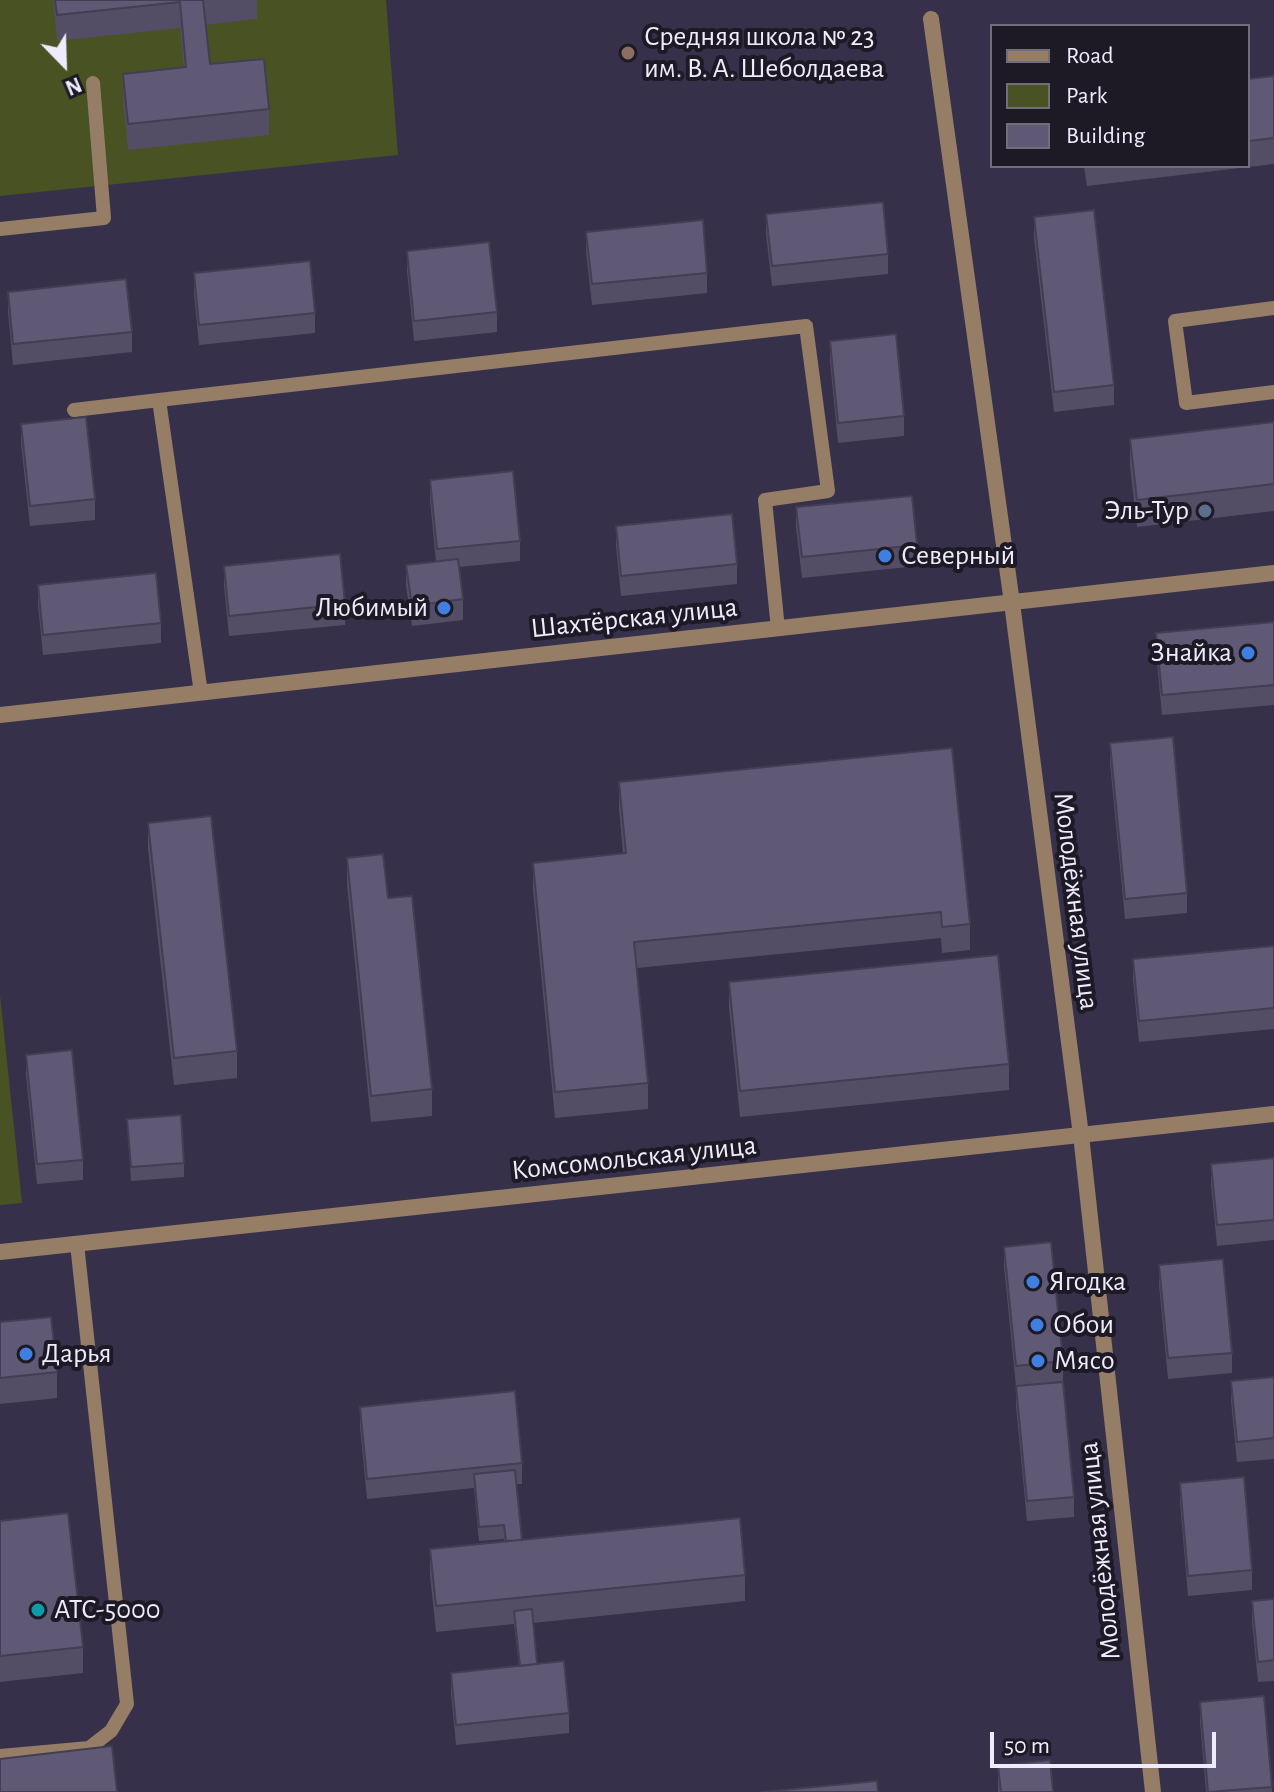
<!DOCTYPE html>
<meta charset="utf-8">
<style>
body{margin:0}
#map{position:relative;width:1274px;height:1792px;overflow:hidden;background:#36304a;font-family:"Alegreya Sans",sans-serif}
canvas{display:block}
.legend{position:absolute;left:990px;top:24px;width:260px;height:144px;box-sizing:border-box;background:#1d1a26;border:2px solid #716e7c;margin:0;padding:10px 14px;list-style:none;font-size:24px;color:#eeebfc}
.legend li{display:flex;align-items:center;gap:16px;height:40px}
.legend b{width:40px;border:2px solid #716e7c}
.north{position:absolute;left:24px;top:24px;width:80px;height:80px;-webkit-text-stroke:6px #1d1a26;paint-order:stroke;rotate:157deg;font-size:22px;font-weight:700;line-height:32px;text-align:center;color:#eeebfc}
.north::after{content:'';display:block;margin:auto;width:28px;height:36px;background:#eeebfc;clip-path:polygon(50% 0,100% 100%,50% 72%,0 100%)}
.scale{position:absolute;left:990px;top:1732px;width:226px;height:36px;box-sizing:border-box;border:4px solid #eeebfc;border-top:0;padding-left:10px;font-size:24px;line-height:28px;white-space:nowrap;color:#eeebfc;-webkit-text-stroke:6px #1d1a26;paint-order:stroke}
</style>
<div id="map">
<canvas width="1274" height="1792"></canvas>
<ul class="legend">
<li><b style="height:10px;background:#967e66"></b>Road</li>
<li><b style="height:22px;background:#495223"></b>Park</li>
<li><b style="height:22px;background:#605976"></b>Building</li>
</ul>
<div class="north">N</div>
<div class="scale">50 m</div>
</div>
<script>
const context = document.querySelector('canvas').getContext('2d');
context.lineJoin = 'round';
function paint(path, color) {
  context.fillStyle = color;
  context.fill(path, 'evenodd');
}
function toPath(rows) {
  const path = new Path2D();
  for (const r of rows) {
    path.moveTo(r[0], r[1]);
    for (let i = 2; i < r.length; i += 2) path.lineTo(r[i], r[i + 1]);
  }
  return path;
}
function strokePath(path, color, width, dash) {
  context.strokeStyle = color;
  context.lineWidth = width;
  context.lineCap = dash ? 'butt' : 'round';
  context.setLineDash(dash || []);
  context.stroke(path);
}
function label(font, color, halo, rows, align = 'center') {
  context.font = font + ' "Alegreya Sans",sans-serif';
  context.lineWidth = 8;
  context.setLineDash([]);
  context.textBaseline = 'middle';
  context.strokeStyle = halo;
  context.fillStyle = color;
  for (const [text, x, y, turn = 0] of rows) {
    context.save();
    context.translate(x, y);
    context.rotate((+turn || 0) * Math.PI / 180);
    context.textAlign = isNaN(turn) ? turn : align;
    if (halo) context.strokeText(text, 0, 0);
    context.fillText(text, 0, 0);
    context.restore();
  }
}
paint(toPath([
 [0,0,386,0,398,155,0,196],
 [0,995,22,1203,0,1205]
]), '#495223');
strokePath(toPath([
 [0,229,104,218,93,83],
 [1274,308,1175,321,1186,403,1274,392],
 [159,400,806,326,828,491,765,500,778,629],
 [74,410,159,400,201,693],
 [0,1756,89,1748,111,1731,127,1704,77,1244]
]), '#967e66', 14);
strokePath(toPath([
 [931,19,1012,603,1081,1135,1153,1792]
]), '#967e66', 16);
strokePath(toPath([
 [0,715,1274,573],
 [0,1252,1274,1114]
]), '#967e66', 16);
paint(toPath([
 [53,0,257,0,257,19,205,25,210,64,269,109,269,135,128,150,123,100,123,74,184,68,180,28,57,41],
 [1274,76,1274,164,1087,186,1084,166,1248,166,1248,79],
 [766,214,888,254,888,274,772,286,766,234],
 [1034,217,1114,385,1114,405,1054,412,1034,238],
 [586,232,707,273,707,293,592,305,586,252],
 [407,251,497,312,497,332,414,341,407,271],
 [194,273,315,313,315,333,199,345,194,293],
 [8,292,132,332,132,352,13,365,8,312],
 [830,341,904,416,904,436,838,443,830,361],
 [1274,422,1274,511,1137,527,1130,466,1130,439],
 [21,424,95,499,95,520,30,526,21,444],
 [430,480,520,541,520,561,459,567,463,599,463,620,412,626,406,586,406,565,436,562,430,500],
 [796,507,917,545,917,566,802,578,796,527],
 [616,526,737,564,737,584,621,596,616,546],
 [224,566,345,604,345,625,229,636,224,586],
 [38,585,161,623,161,643,43,655,38,605],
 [1274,622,1274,705,1162,715,1156,653,1156,633],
 [1110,743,1187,893,1187,913,1125,919,1110,763],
 [619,782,970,924,970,950,942,953,941,938,637,968,648,1083,648,1109,555,1118,533,889,533,863,623,853,619,808],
 [148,823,237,1051,237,1078,174,1085,148,849],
 [347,858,388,898,432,1089,432,1116,371,1122,347,884],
 [1274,946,1274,1029,1139,1042,1133,979,1133,959],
 [729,982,1009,1064,1009,1090,740,1117,729,1008],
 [26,1055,83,1160,83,1180,37,1184,26,1075],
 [127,1119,184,1163,184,1177,131,1181],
 [1274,1158,1274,1240,1217,1246,1211,1184,1211,1164],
 [1004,1247,1063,1361,1063,1381,1016,1386,1004,1267],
 [1159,1265,1232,1353,1232,1373,1168,1379,1159,1285],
 [0,1322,57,1372,57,1398,0,1404],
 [1274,1377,1274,1459,1237,1462,1231,1401,1231,1381],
 [1016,1386,1074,1497,1074,1517,1027,1521,1016,1406],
 [360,1407,522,1463,522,1484,516,1484,522,1540,745,1575,745,1601,533,1623,537,1664,569,1713,569,1733,456,1745,451,1693,451,1673,519,1666,514,1624,436,1632,430,1575,430,1549,504,1541,504,1539,479,1541,474,1488,367,1499,360,1427],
 [1180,1483,1252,1570,1252,1590,1188,1596,1180,1503],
 [0,1521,83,1647,83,1673,0,1682],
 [1274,1599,1274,1681,1258,1682,1252,1621,1252,1601],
 [1200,1702,1272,1787,1272,1792,1206,1792,1200,1722],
 [998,1766,1053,1792,998,1792]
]), '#534d65');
const building = toPath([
 [55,0,203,0,210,64,264,59,269,109,128,124,123,74,186,67,180,2,57,15,55,0],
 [1274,76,1274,138,1248,141,1248,79,1274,76],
 [883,202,888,254,772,266,766,214,883,202],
 [1094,210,1114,385,1054,392,1034,217,1094,210],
 [703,220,707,273,592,284,586,232,703,220],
 [489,242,497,312,414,321,407,251,489,242],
 [310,261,315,313,199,325,194,273,310,261],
 [126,279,132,332,13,344,8,292,126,279],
 [896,334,904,416,838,423,830,341,896,334],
 [86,417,95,499,30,506,21,424,86,417],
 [1274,422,1274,484,1137,500,1130,439,1274,422],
 [513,471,520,541,437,549,430,480,513,471],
 [912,496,917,545,802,557,796,507,912,496],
 [732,514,737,564,621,576,616,526,732,514],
 [340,554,345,604,229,616,224,566,340,554],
 [458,559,463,599,412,606,406,565,458,559],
 [156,573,161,623,43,635,38,585,156,573],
 [1274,622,1274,685,1162,695,1156,633,1274,622],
 [1173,737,1187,893,1125,899,1110,743,1173,737],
 [952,748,970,924,942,927,941,912,634,942,648,1083,555,1092,533,863,626,853,619,782,952,748],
 [211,816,237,1051,174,1058,148,823,211,816],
 [383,854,388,898,412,896,432,1089,371,1096,347,858,383,854],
 [1274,946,1274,1008,1139,1021,1133,959,1274,946],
 [998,955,1009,1064,740,1091,729,982,998,955],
 [72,1050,83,1160,37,1164,26,1055,72,1050],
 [181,1115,184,1163,131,1167,127,1119,181,1115],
 [1274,1158,1274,1220,1217,1225,1211,1164,1274,1158],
 [1051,1242,1063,1361,1016,1366,1004,1247,1051,1242],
 [1223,1259,1232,1353,1168,1358,1159,1265,1223,1259],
 [51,1317,57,1372,0,1378,0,1322,51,1317],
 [1274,1377,1274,1438,1237,1442,1231,1381,1274,1377],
 [1063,1382,1074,1497,1027,1501,1016,1386,1063,1382],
 [515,1391,522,1463,367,1479,360,1407,515,1391],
 [515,1470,522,1540,506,1541,504,1525,479,1527,474,1474,515,1470],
 [1244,1477,1252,1570,1188,1576,1180,1483,1244,1477],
 [68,1513,83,1647,0,1656,0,1521,68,1513],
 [740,1518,745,1575,436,1606,430,1549,740,1518],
 [1274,1599,1274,1660,1258,1662,1252,1601,1274,1599],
 [532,1609,537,1664,520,1666,514,1611,532,1609],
 [564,1661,569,1713,456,1725,451,1673,564,1661],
 [1264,1696,1272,1787,1208,1792,1200,1702,1264,1696],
 [112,1746,117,1792,0,1792,0,1759,112,1746],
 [1050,1760,1053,1792,1001,1792,998,1766,1050,1760],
 [877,1781,878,1792,762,1792,877,1781]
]);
paint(building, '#605976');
strokePath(building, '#433e53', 2);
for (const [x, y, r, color] of [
 [628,53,8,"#8d6e63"],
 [1205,511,8,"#5c6f8a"],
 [885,556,8,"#3f7fe0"],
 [444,608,8,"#3f7fe0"],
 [1248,653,8,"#3f7fe0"],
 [1033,1282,8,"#3f7fe0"],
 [1037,1325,8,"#3f7fe0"],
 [26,1354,8,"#3f7fe0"],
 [1038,1361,8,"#3f7fe0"],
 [38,1610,8,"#0f9aa8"]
]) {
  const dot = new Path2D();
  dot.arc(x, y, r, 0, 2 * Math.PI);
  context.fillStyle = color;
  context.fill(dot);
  strokePath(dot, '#1d1a26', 3);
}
label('28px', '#eeebfc', '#1d1a26', [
 ["Средняя школа № 23",644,37],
 ["им. В. А. Шеболдаева",644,69],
 ["Эль-Тур",1189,511,"right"],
 ["Северный",901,556],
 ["Любимый",428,608,"right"],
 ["Знайка",1232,653,"right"],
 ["Ягодка",1049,1282],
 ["Обои",1053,1325],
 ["Дарья",42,1354],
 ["Мясо",1054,1361],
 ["АТС-5000",54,1610]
], 'left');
label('28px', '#eeebfc', '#1d1a26', [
 ["Шахтёрская улица",634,618,-6],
 ["Молодёжная улица",1076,901,83],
 ["Комсомольская улица",634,1158,-6],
 ["Молодёжная улица",1100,1551,-96]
]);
</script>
